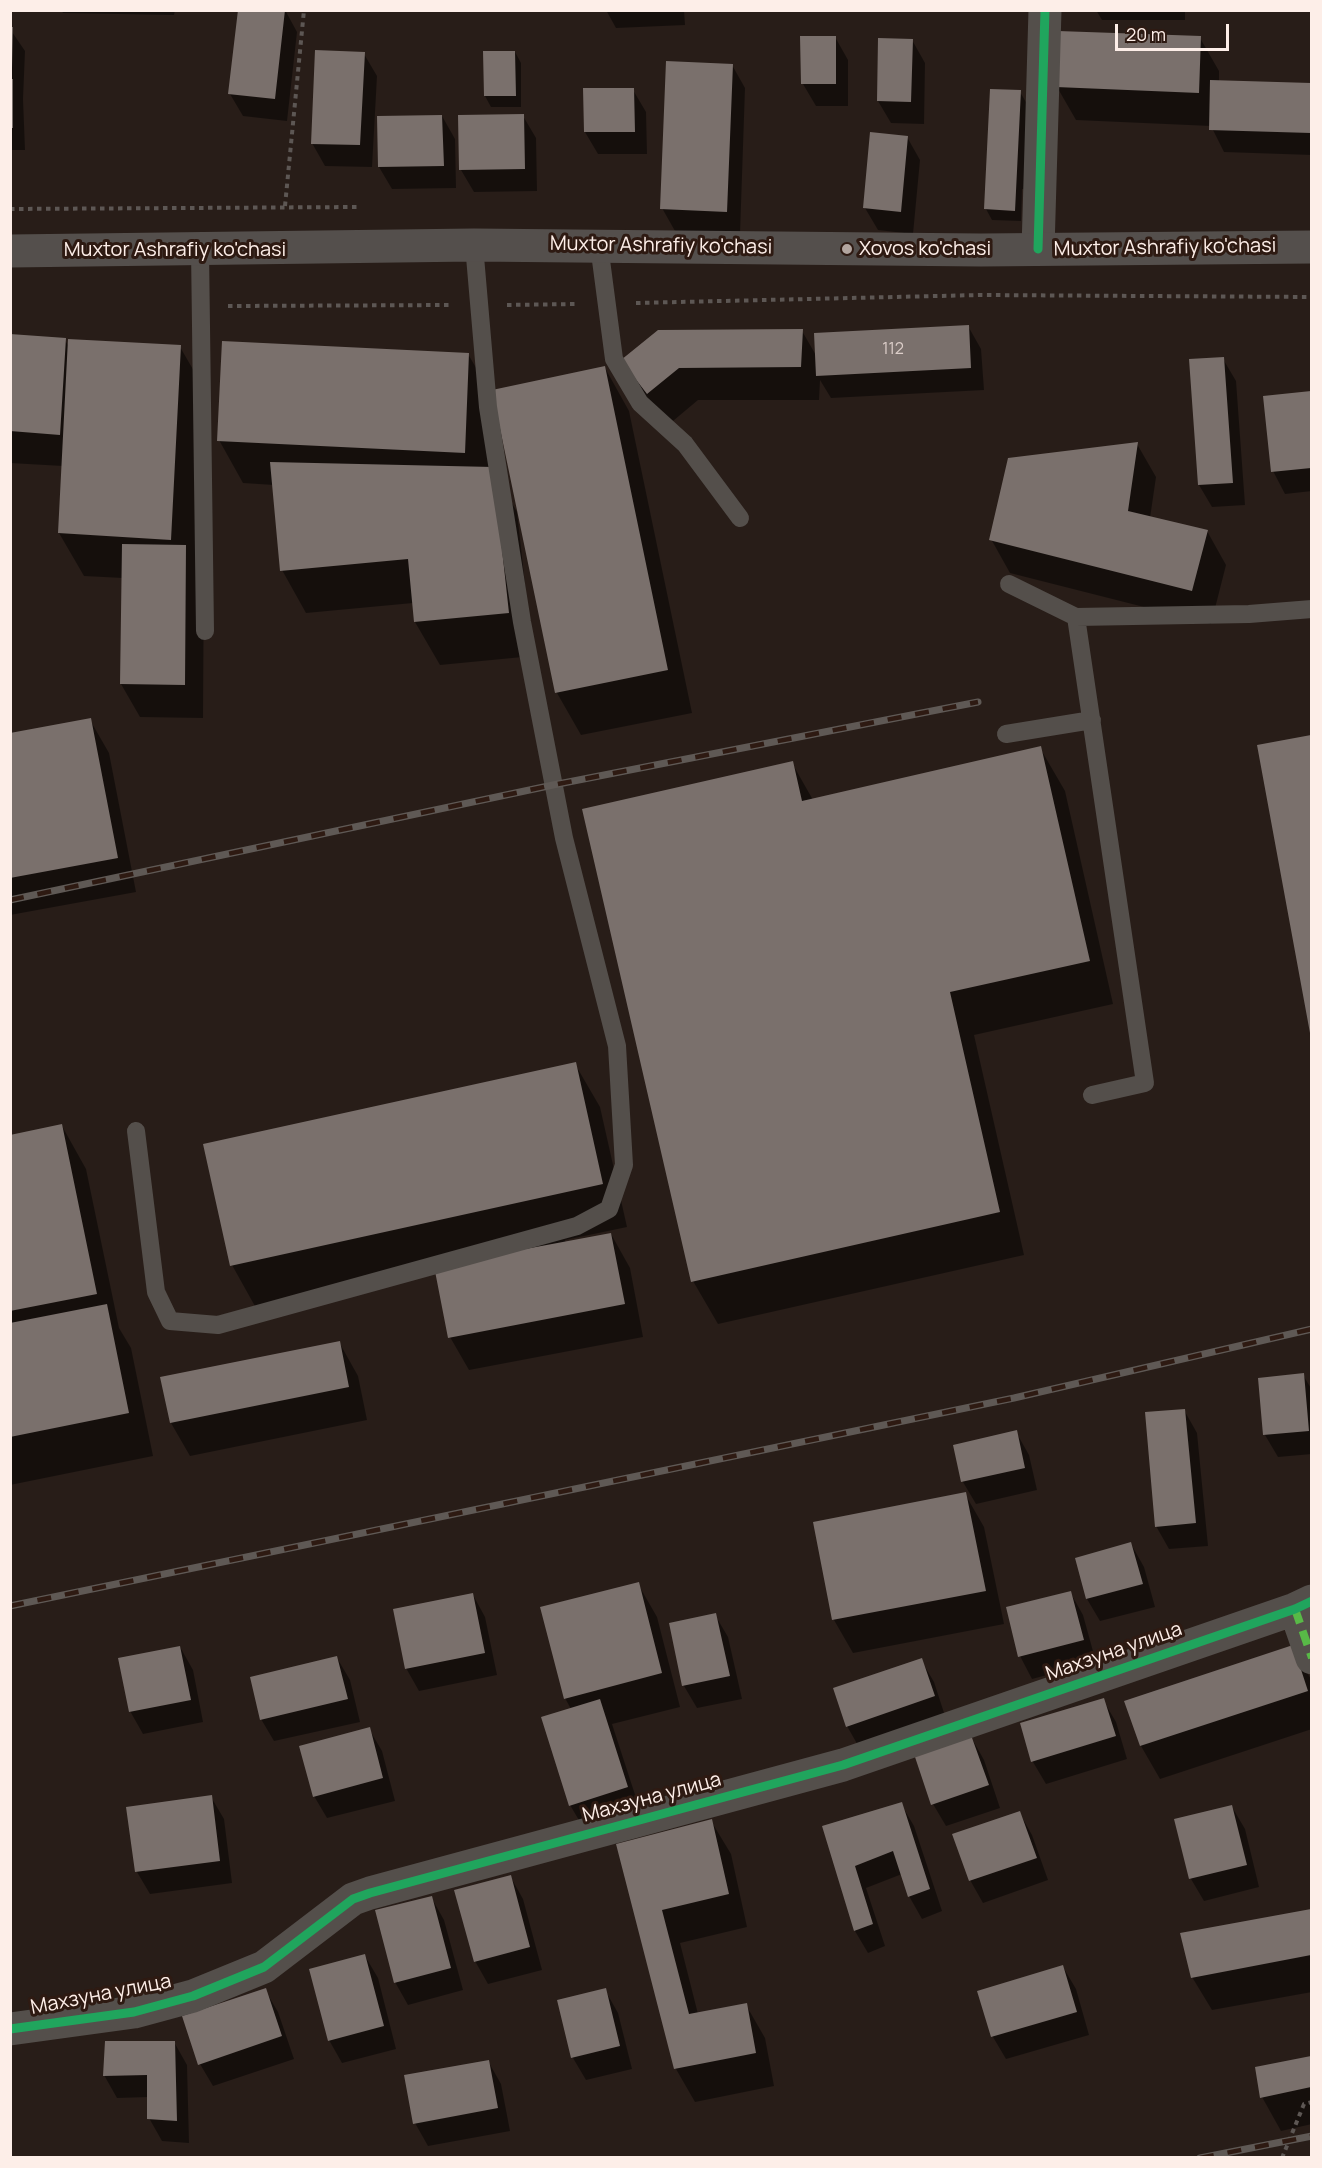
<!DOCTYPE html>
<meta charset="utf-8">
<style>
body{margin:0}
#map{position:relative;width:1322px;height:2168px;overflow:hidden;background:#281d18;font-family:Manrope,sans-serif}
canvas{display:block}
.frame{position:absolute;inset:0;border:12px solid #fdeee8;pointer-events:none}
.scale{position:absolute;left:1115px;top:24px;width:114px;height:27px;box-sizing:border-box;border:3px solid #fdeee8;border-top:0;padding-left:8px;font-size:18px;line-height:21px;white-space:nowrap;color:#fdeee8;-webkit-text-stroke:4px #2e1a12;paint-order:stroke}
</style>
<div id="map">
<canvas width="1322" height="2168"></canvas>
<div class="frame"></div>
<div class="scale">20 m</div>
</div>
<script>
const context = document.querySelector('canvas').getContext('2d');
context.lineJoin = 'round';
function paint(path, color) {
  context.fillStyle = color;
  context.fill(path, 'evenodd');
}
function toPath(rows) {
  const path = new Path2D();
  for (const r of rows) {
    path.moveTo(r[0], r[1]);
    for (let i = 2; i < r.length; i += 2) path.lineTo(r[i], r[i + 1]);
  }
  return path;
}
function strokePath(path, color, width, dash) {
  context.strokeStyle = color;
  context.lineWidth = width;
  context.lineCap = dash ? 'butt' : 'round';
  context.setLineDash(dash || []);
  context.stroke(path);
}
function label(font, color, halo, rows, align = 'center') {
  context.font = font + ' Manrope,sans-serif';
  context.lineWidth = 6;
  context.setLineDash([]);
  context.textBaseline = 'middle';
  context.strokeStyle = halo;
  context.fillStyle = color;
  for (const [text, x, y, turn = 0] of rows) {
    context.save();
    context.translate(x, y);
    context.rotate((+turn || 0) * Math.PI / 180);
    context.textAlign = isNaN(turn) ? turn : align;
    if (halo) context.strokeText(text, 0, 0);
    context.fillText(text, 0, 0);
    context.restore();
  }
}
paint(toPath([
 [61,10,175,10,174,15,63,13],
 [285,10,297,32,287,121,243,116,230,94],
 [606,10,684,10,685,25,616,28],
 [1096,10,1185,10,1185,20,1102,20],
 [10,29,25,51,23,99,25,150,10,150],
 [835,37,848,60,848,106,816,106,803,84],
 [1200,38,1219,71,1219,82,1312,84,1312,155,1224,152,1211,126,1076,120,1057,87],
 [912,40,925,63,924,124,891,123,878,101],
 [515,52,521,63,521,107,491,107,485,96],
 [364,54,377,76,372,167,325,166,312,143],
 [732,65,745,88,740,234,675,231,662,208],
 [633,90,646,112,647,154,598,154,585,132],
 [1020,92,1033,114,1030,190,1022,189,1021,221,992,220,986,209],
 [442,116,455,139,456,188,392,189,379,167],
 [523,116,536,138,537,191,474,192,461,170],
 [907,137,920,160,913,234,878,230,865,208],
 [968,326,981,349,984,390,831,398,820,380,819,400,698,400,667,426,642,394,623,361,802,331,817,357],
 [10,336,65,340,69,347,180,347,205,390,203,718,140,717,121,684,123,578,84,576,59,533,63,466,10,463],
 [468,354,493,397,492,469,517,512,533,656,440,665,415,622,413,603,306,613,282,570,274,485,243,483,219,440],
 [1223,359,1236,381,1245,505,1212,507,1199,485],
 [605,368,629,411,692,713,581,735,557,693],
 [1312,392,1312,491,1285,494,1273,471,1264,397],
 [1137,444,1156,477,1150,518,1207,531,1226,565,1211,624,1010,573,991,539],
 [90,720,109,753,136,892,10,915,10,735],
 [1312,737,1312,1031,1259,746],
 [1040,748,1065,791,1113,1004,974,1035,1024,1255,718,1324,693,1281,792,763,813,800],
 [575,1064,600,1107,627,1227,565,1240,566,1243,611,1234,630,1268,643,1337,469,1370,450,1337,436,1269,256,1308,232,1265],
 [62,1126,86,1169,119,1328,131,1348,153,1456,10,1485,10,1136],
 [339,1342,358,1376,367,1420,190,1456,171,1423],
 [1303,1375,1312,1390,1312,1454,1278,1457,1265,1435],
 [1184,1410,1197,1433,1208,1546,1169,1549,1156,1526],
 [1016,1432,1029,1455,1037,1490,976,1504,963,1482,955,1446],
 [965,1494,984,1527,1004,1624,853,1653,834,1620,815,1524],
 [1131,1544,1144,1567,1155,1607,1100,1621,1087,1599,1077,1559],
 [638,1584,657,1617,680,1707,612,1724,640,1810,583,1827,570,1805,571,1709,565,1698],
 [1070,1592,1083,1615,1096,1662,1032,1679,1020,1656],
 [473,1595,485,1617,497,1675,419,1691,406,1668],
 [715,1615,728,1637,742,1699,697,1708,684,1686,671,1624],
 [180,1647,193,1670,203,1722,143,1734,130,1711],
 [1292,1647,1312,1681,1312,1729,1160,1779,1141,1746,1126,1702],
 [337,1658,350,1680,360,1722,274,1741,261,1719],
 [921,1660,934,1682,946,1719,860,1749,847,1726],
 [1103,1700,1116,1722,1127,1759,1046,1784,1033,1762,1022,1724],
 [369,1729,382,1751,395,1801,327,1818,314,1796],
 [971,1737,984,1760,1000,1808,946,1826,933,1804],
 [211,1797,224,1819,232,1883,150,1894,137,1872,127,1808],
 [901,1804,914,1826,942,1911,922,1919,909,1896,902,1874,866,1888,885,1946,868,1953,855,1931,824,1827],
 [1232,1807,1245,1829,1259,1887,1204,1901,1191,1879],
 [1019,1812,1032,1835,1048,1880,983,1903,970,1880],
 [711,1821,731,1854,747,1927,680,1943,698,2014,746,2005,765,2038,774,2086,695,2102,676,2069,618,1845],
 [510,1876,523,1899,542,1970,488,1984,475,1961],
 [431,1897,444,1920,463,1990,408,2005,395,1982],
 [1312,1911,1312,1992,1212,2010,1192,1977,1182,1935],
 [365,1956,378,1978,396,2049,342,2063,329,2040],
 [1063,1967,1076,1989,1089,2035,1006,2059,993,2037,979,1992],
 [265,1990,278,2012,294,2059,213,2086,200,2064],
 [605,1990,618,2013,632,2069,586,2080,573,2058,559,2001],
 [174,2042,187,2065,189,2143,162,2141,149,2118,149,2097,117,2098,104,2075],
 [1312,2057,1312,2124,1281,2131,1262,2097,1256,2068],
 [488,2061,501,2084,510,2131,428,2146,415,2123]
]), '#0007');
paint(toPath([
 [238,10,285,10,275,99,228,94],
 [10,27,13,27,12,68,10,68],
 [1058,31,1201,36,1199,93,1056,87],
 [800,36,836,36,836,84,801,84],
 [878,38,913,39,911,102,877,101],
 [315,50,365,52,360,145,311,144],
 [483,51,515,51,516,96,484,96],
 [666,61,733,64,727,212,660,209],
 [10,79,13,79,13,128,10,128],
 [1210,80,1311,83,1311,133,1209,130],
 [583,88,634,88,635,132,584,132],
 [990,89,1021,90,1015,211,984,209],
 [524,114,525,169,459,170,458,115],
 [442,115,444,166,378,167,377,116],
 [870,132,908,136,901,212,863,208],
 [969,325,971,368,816,376,814,333],
 [803,329,801,367,679,368,647,394,621,360,658,330],
 [10,334,66,338,60,435,10,431],
 [68,339,181,345,171,540,58,533],
 [222,341,469,353,465,453,217,441],
 [1224,357,1233,483,1198,485,1189,359],
 [605,366,668,670,555,693,492,390],
 [1311,391,1311,468,1271,472,1263,396],
 [1138,442,1128,511,1208,530,1192,591,989,540,1008,458],
 [270,462,493,467,509,613,414,622,408,559,280,571],
 [122,544,186,545,185,685,120,684],
 [91,718,118,858,10,878,10,733],
 [1311,735,1311,1033,1310,1033,1257,745],
 [1041,746,1090,961,950,992,1000,1212,691,1282,582,809,793,761,802,801],
 [576,1062,603,1184,230,1266,203,1144],
 [62,1124,97,1294,10,1311,10,1135],
 [611,1233,625,1304,448,1338,434,1266],
 [107,1304,129,1413,10,1437,10,1323],
 [340,1341,349,1387,170,1423,160,1377],
 [1304,1373,1309,1431,1263,1435,1258,1378],
 [1185,1409,1196,1523,1155,1527,1145,1412],
 [1017,1430,1025,1468,961,1482,953,1445],
 [966,1492,986,1591,832,1620,813,1522],
 [1131,1542,1143,1584,1086,1599,1075,1558],
 [639,1582,662,1673,564,1699,540,1607],
 [1071,1591,1084,1640,1018,1657,1006,1607],
 [473,1593,485,1653,405,1669,393,1609],
 [716,1613,730,1676,682,1686,669,1623],
 [1293,1645,1308,1691,1140,1746,1124,1701],
 [180,1646,191,1700,129,1712,118,1658],
 [337,1656,348,1699,260,1720,250,1677],
 [922,1658,935,1696,846,1727,833,1688],
 [1104,1698,1116,1736,1031,1762,1020,1723],
 [600,1699,628,1787,569,1806,541,1717],
 [370,1727,383,1778,313,1797,299,1746],
 [971,1735,989,1785,931,1805,914,1754],
 [212,1795,220,1861,135,1872,126,1807],
 [902,1802,930,1889,908,1897,893,1851,855,1866,873,1924,854,1931,822,1826],
 [1232,1805,1247,1865,1189,1879,1174,1819],
 [1020,1811,1037,1858,969,1881,952,1834],
 [712,1819,729,1894,662,1910,689,2014,747,2003,756,2053,674,2069,616,1844],
 [511,1875,530,1947,474,1962,454,1890],
 [432,1896,451,1968,394,1983,375,1910],
 [1311,1909,1311,1955,1191,1978,1180,1933],
 [365,1954,384,2026,328,2041,309,1969],
 [1063,1965,1077,2012,991,2037,977,1991],
 [266,1988,282,2036,198,2065,182,2016],
 [606,1988,620,2046,571,2058,557,2000],
 [105,2041,175,2041,177,2121,147,2119,147,2075,103,2076],
 [1311,2056,1311,2087,1260,2098,1255,2067],
 [489,2060,498,2108,413,2124,404,2075]
]), '#7a706c');
strokePath(toPath([
 [285,206,304,10],
 [10,209,358,207],
 [636,303,980,295,1312,297],
 [507,305,578,304],
 [228,306,452,305],
 [1282,2158,1304,2104,1312,2102]
]), '#5d5754', 4, [4.5, 4.5]);
strokePath(toPath([
 [599,245,614,359,640,403,685,444,740,518],
 [200,250,205,631],
 [1009,584,1076,617,1249,614,1312,609],
 [1076,617,1145,1083,1092,1095],
 [1006,734,1092,720],
 [136,1131,156,1292,170,1321,218,1325,577,1226,609,1209,624,1165,617,1046,564,838,522,622,488,407,474,245]
]), '#544f4b', 18);
strokePath(toPath([
 [1038,249,1045,10],
 [1295,1609,1312,1658],
 [10,2029,134,2012,193,1996,264,1967,353,1899,370,1893,843,1765,1295,1609,1312,1601]
]), '#544f4b', 33);
strokePath(toPath([
 [10,251,474,245,981,250,1312,247]
]), '#544f4c', 33);
const rail = toPath([
 [10,900,553,785,978,702],
 [10,1606,1014,1398,1312,1329],
 [1200,2158,1312,2136]
]);
strokePath(rail, '#5f5955', 7);
strokePath(rail, '#2e1a12', 4.5, [14]);
strokePath(toPath([
 [1295,1609,1312,1658]
]), '#58b947', 8, [15, 8]);
strokePath(toPath([
 [1038,249,1045,10],
 [10,2029,134,2012,193,1996,264,1967,353,1899,370,1893,843,1765,1295,1609,1312,1601]
]), '#20a55d', 9);
for (const [x, y, r, color] of [
 [847,249,6,"#b2a59f"]
]) {
  const dot = new Path2D();
  dot.arc(x, y, r, 0, 2 * Math.PI);
  context.fillStyle = color;
  context.fill(dot);
  strokePath(dot, '#2e1a12', 2);
}
label('16px', '#dccec9', null, [
 ["112",893,350]
]);
label('20px', '#fdeee8', '#2e1a12', [
 ["Muxtor Ashrafiy ko'chasi",661,246,1],
 ["Muxtor Ashrafiy ko'chasi",1165,248,-1],
 ["Muxtor Ashrafiy ko'chasi",175,250],
 ["Махзуна улица",1114,1652,-19],
 ["Махзуна улица",652,1798,-15],
 ["Махзуна улица",101,1995,-11]
]);
label('20px', '#fdeee8', '#2e1a12', [
 ["Xovos ko'chasi",859,249]
], 'left');
</script>
